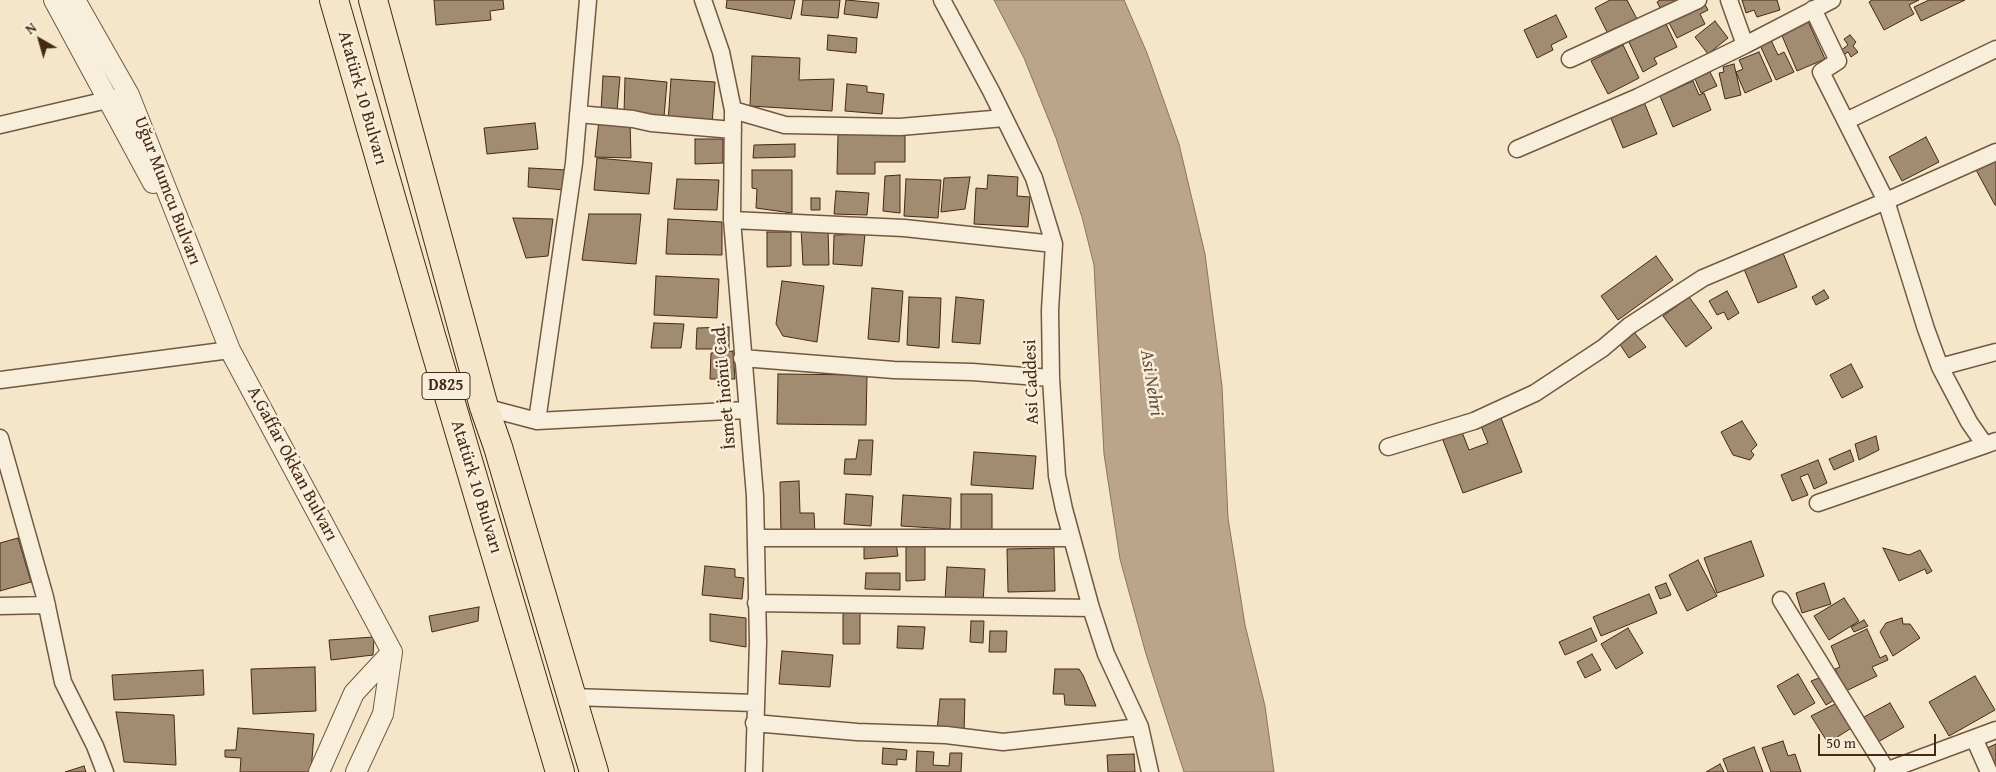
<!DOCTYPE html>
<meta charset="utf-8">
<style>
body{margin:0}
#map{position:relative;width:1996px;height:772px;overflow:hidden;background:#f5e5c9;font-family:"Gentium Book Plus",serif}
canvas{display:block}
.north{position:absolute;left:15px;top:15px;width:50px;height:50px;-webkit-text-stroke:4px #f8eedc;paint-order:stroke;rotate:322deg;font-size:14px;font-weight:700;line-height:20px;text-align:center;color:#462912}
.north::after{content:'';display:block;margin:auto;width:18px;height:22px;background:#462912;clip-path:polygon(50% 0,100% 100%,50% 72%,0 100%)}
.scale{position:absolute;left:1818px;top:734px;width:118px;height:22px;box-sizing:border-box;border:2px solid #462912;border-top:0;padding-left:6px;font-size:15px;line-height:18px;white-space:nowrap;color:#462912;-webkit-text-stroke:4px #f8eedc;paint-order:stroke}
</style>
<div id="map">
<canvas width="1996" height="772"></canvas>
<div class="north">N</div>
<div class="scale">50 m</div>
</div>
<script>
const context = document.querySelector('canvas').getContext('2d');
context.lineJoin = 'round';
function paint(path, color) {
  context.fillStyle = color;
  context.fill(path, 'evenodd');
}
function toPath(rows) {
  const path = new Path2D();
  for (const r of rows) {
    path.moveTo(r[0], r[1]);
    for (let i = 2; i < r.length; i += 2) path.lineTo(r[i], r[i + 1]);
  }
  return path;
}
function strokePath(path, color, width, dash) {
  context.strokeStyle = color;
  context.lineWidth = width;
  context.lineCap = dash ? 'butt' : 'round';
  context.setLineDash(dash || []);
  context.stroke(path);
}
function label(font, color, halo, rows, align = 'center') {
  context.font = font + ' "Gentium Book Plus",serif';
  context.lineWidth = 5;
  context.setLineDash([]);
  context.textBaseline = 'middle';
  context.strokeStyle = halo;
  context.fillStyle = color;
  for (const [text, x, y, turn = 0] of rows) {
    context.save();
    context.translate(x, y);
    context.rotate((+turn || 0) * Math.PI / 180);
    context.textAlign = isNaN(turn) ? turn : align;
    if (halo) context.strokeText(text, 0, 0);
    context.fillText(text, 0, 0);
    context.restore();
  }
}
const water = toPath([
 [994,0,1124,0,1147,53,1179,144,1205,254,1222,386,1228,518,1245,625,1265,706,1274,772,1184,772,1146,654,1120,559,1104,454,1094,265,1082,217,1056,138,1024,58,994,0]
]);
paint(water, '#baa58b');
strokePath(water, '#8c735b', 1);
const building = toPath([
 [434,0,503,0,504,9,490,11,491,20,436,25,434,0],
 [727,0,795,0,791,19,726,8,727,0],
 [803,0,840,0,838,18,801,15,803,0],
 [846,0,879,3,877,18,844,14,846,0],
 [1610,0,1627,0,1637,19,1608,34,1595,8,1610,0],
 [1660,0,1681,0,1663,13,1657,2,1660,0],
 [1742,0,1777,0,1780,10,1757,17,1754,10,1746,13,1742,0],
 [1872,0,1919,0,1909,5,1914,14,1884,30,1869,2,1872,0],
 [1929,0,1965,0,1921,21,1914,7,1929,0],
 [1703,1,1708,10,1700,14,1705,24,1677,38,1667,19,1703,1],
 [1556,15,1567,37,1551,45,1553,50,1537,58,1524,30,1556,15],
 [1807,19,1825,59,1797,71,1780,31,1807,19],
 [1715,21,1728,38,1708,54,1695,37,1715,21],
 [1665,22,1677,47,1654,58,1657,64,1643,72,1628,40,1665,22],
 [828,35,857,38,856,53,827,50,828,35],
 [1850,35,1856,42,1853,46,1858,52,1851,57,1848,52,1843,55,1840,51,1848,45,1844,39,1850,35],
 [1770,38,1778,55,1784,52,1794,72,1776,80,1759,43,1770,38],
 [1623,45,1639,78,1608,94,1591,61,1623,45],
 [1759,52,1772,81,1745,93,1736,72,1743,69,1739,60,1759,52],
 [752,56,800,58,799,80,834,79,832,111,750,106,752,56],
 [1734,64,1741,95,1725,99,1719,73,1724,72,1723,67,1734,64],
 [1710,72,1717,86,1701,93,1695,79,1710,72],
 [603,76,620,77,617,111,601,110,603,76],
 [625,78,667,82,664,117,624,114,625,78],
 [671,79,715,82,712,126,668,123,671,79],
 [1693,81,1699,95,1704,93,1711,110,1673,127,1660,96,1693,81],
 [847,84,867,86,867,92,884,94,882,114,845,111,847,84],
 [1644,102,1657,134,1623,148,1610,116,1644,102],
 [599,120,630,121,631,158,595,157,599,120],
 [535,123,538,149,487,154,484,128,535,123],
 [838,134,905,135,905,162,875,162,875,174,837,174,838,134],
 [1926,137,1939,162,1902,181,1889,157,1926,137],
 [695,139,723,139,723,163,695,164,695,139],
 [795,144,795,157,753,158,754,145,795,144],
 [1996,157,1996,205,1995,205,1975,168,1996,157],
 [597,158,652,163,649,194,594,190,597,158],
 [529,168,567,170,565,190,528,187,529,168],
 [752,170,792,170,792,213,756,208,757,189,752,188,752,170],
 [900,175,900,213,883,211,885,176,900,175],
 [988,175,1018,177,1017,196,1030,197,1028,227,974,224,976,188,987,189,988,175],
 [970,177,965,209,941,212,944,178,970,177],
 [677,179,719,180,717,210,674,209,677,179],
 [906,179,941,180,938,218,904,216,906,179],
 [836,191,869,193,867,215,834,214,836,191],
 [811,198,820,198,820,210,811,210,811,198],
 [589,214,641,214,636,264,582,260,589,214],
 [513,218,553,219,548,256,526,258,513,218],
 [668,219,722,222,722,255,666,254,668,219],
 [828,227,829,265,803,265,801,228,828,227],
 [767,232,791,232,791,266,767,267,767,232],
 [865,234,862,266,833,264,834,235,865,234],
 [1783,253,1797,287,1758,303,1744,269,1783,253],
 [1656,256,1673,280,1618,320,1601,296,1656,256],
 [656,276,719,279,717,318,654,315,656,276],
 [782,281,824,286,817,342,783,336,776,324,782,281],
 [872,288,903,291,899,342,868,339,872,288],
 [1824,290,1829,298,1816,305,1812,297,1824,290],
 [1727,291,1739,313,1728,320,1724,312,1717,315,1709,301,1727,291],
 [909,297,941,298,939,348,907,345,909,297],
 [956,297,984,300,980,344,952,342,956,297],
 [1689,297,1712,328,1686,347,1663,316,1689,297],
 [654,323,684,324,681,348,651,348,654,323],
 [729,327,729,349,696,349,697,328,729,327],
 [1634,332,1646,347,1629,358,1619,343,1634,332],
 [733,351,735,379,710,379,711,353,733,351],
 [1851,364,1863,387,1842,398,1830,375,1851,364],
 [778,374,867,375,866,425,777,424,778,374],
 [1501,418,1522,472,1463,493,1441,435,1460,427,1469,450,1488,443,1481,426,1501,418],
 [1742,421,1757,445,1751,451,1754,455,1750,460,1733,455,1721,432,1742,421],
 [1876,436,1879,450,1859,460,1855,444,1876,436],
 [859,440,873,440,871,475,844,474,845,459,856,459,859,440],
 [1850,450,1854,461,1834,470,1829,459,1850,450],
 [974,452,1036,456,1033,489,971,485,974,452],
 [1818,460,1827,483,1814,489,1808,474,1800,477,1808,495,1792,501,1781,475,1818,460],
 [799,481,800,513,814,513,815,535,781,535,780,482,799,481],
 [846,494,873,496,871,526,844,524,846,494],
 [961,494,992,494,992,533,961,533,961,494],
 [903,495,951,498,950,529,901,526,903,495],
 [18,538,31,582,0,591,0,543,18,538],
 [1751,541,1764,576,1717,593,1704,558,1751,541],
 [864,543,896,543,898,556,864,559,864,543],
 [925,545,925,580,906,581,906,547,925,545],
 [1054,548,1055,591,1008,592,1007,549,1054,548],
 [1883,548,1909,555,1920,550,1932,571,1927,574,1925,569,1899,581,1883,548],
 [1698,560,1717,596,1687,611,1669,575,1698,560],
 [705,566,735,569,735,577,744,578,742,599,702,595,705,566],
 [947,567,985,569,983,603,945,601,947,567],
 [866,573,900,573,900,590,865,589,866,573],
 [1666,583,1671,595,1660,599,1655,587,1666,583],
 [1824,583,1831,604,1802,613,1796,593,1824,583],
 [1649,594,1657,613,1601,636,1593,617,1649,594],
 [1844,598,1859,621,1829,640,1814,616,1844,598],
 [479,607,478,621,432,632,429,616,479,607],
 [843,610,860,610,860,644,843,644,843,610],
 [710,614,746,618,746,647,710,641,710,614],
 [1902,618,1903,624,1910,624,1920,638,1893,656,1880,632,1886,623,1902,618],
 [1864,620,1868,626,1854,632,1851,627,1864,620],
 [971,621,984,621,983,643,970,642,971,621],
 [898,626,925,627,923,649,897,648,898,626],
 [1591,628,1597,641,1565,655,1559,642,1591,628],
 [1628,628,1643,653,1616,669,1601,644,1628,628],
 [1867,629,1880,658,1886,655,1888,660,1872,667,1877,676,1846,691,1835,669,1840,667,1831,646,1867,629],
 [990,631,1007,631,1006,652,989,652,990,631],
 [374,637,373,655,331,660,329,640,374,637],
 [782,651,833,655,830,687,779,684,782,651],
 [1592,654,1601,670,1585,678,1577,662,1592,654],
 [315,667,316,711,253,714,251,669,315,667],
 [1055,669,1079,669,1083,675,1096,706,1065,705,1064,694,1053,694,1055,669],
 [203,670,204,695,114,700,112,675,203,670],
 [1798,674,1815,703,1794,715,1777,686,1798,674],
 [1975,676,1995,710,1949,736,1929,702,1975,676],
 [1819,678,1836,699,1826,705,1811,681,1819,678],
 [940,699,965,699,964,731,937,731,940,699],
 [1837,703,1853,727,1828,743,1811,716,1837,703],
 [1890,703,1904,727,1878,742,1864,717,1890,703],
 [116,712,174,715,176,765,124,762,116,712],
 [238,728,314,734,311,772,240,772,241,758,225,757,225,750,236,750,238,728],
 [1783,741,1788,756,1795,754,1801,772,1771,772,1762,748,1783,741],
 [1996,744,1996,769,1987,748,1996,744],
 [1754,747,1763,772,1728,772,1723,759,1754,747],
 [883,748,907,750,906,760,897,759,897,765,882,764,883,748],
 [917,751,934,752,933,765,949,766,950,753,962,753,961,772,916,772,917,751],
 [1134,754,1135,772,1108,772,1107,755,1134,754],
 [1720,764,1724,772,1706,772,1720,764],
 [84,766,86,772,65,772,84,766]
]);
paint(building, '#a18b71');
strokePath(building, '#462912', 1);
const minor = toPath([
 [703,0,721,52,733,110,732,220,755,496,758,642,754,772],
 [942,0,991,91,1034,178,1054,244,1050,310,1051,378,1057,476,1064,509,1091,608,1106,654,1140,727,1150,772],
 [1729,0,1745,45],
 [1813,9,1838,61,1821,72,1886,201,1926,329,1940,367,1969,422,1985,445,1996,441],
 [1570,59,1698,0],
 [733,110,785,125,900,127,1004,118],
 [578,114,633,119,651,123,733,130],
 [1846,121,1996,49],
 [0,125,120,97],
 [1517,149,1638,97,1745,45,1832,0],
 [732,220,904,228,1054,244],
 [742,358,894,370,972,372,1051,378],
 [1940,367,1996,352],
 [0,380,230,350],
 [484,407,537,421,747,410],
 [537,421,574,163,588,0],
 [0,438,45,597,63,682,95,746,105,772],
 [1388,447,1474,421,1535,393,1603,348,1629,326,1703,278,1886,201,1996,152],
 [1818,503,1985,445],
 [756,538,1072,538],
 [1781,600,1887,771],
 [756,603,1091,608],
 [0,606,47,605],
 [572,697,755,703],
 [754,723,857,732,946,735,1003,742,1140,727],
 [1974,738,1989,772],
 [1883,772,1996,730]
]);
const tertiary = toPath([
 [54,0,153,183],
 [75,0,129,95,230,350,392,652,383,714,356,772],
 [319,772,354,693,392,652]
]);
const trunk = toPath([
 [334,0,432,339,560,772],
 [373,0,484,407,498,447,594,772]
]);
strokePath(minor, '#725840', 19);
strokePath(tertiary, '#725840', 22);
strokePath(trunk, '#462912', 30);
strokePath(minor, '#f8eedc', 16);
strokePath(tertiary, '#f8eedc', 20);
strokePath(trunk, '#f5e5c9', 28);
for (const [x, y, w] of [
 [446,386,48]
]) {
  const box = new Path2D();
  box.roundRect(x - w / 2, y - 13.5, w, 27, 4);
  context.fillStyle = '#f8eedc';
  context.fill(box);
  strokePath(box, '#462912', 1);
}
label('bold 16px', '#462912', null, [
 ["D825",446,386]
]);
label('18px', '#462912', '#f8eedc', [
 ["Atatürk 10 Bulvarı",362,98,74],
 ["Uğur Mumcu Bulvarı",167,191,69],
 ["Asi Caddesi",1032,382,-92],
 ["İsmet İnönü Cad.",725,386,-95],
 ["A.Gaffar Okkan Bulvarı",292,464,62],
 ["Atatürk 10 Bulvarı",476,487,73]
]);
label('italic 19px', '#694e36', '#f8eedc', [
 ["Asi Nehri",1151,383,81]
]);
</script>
